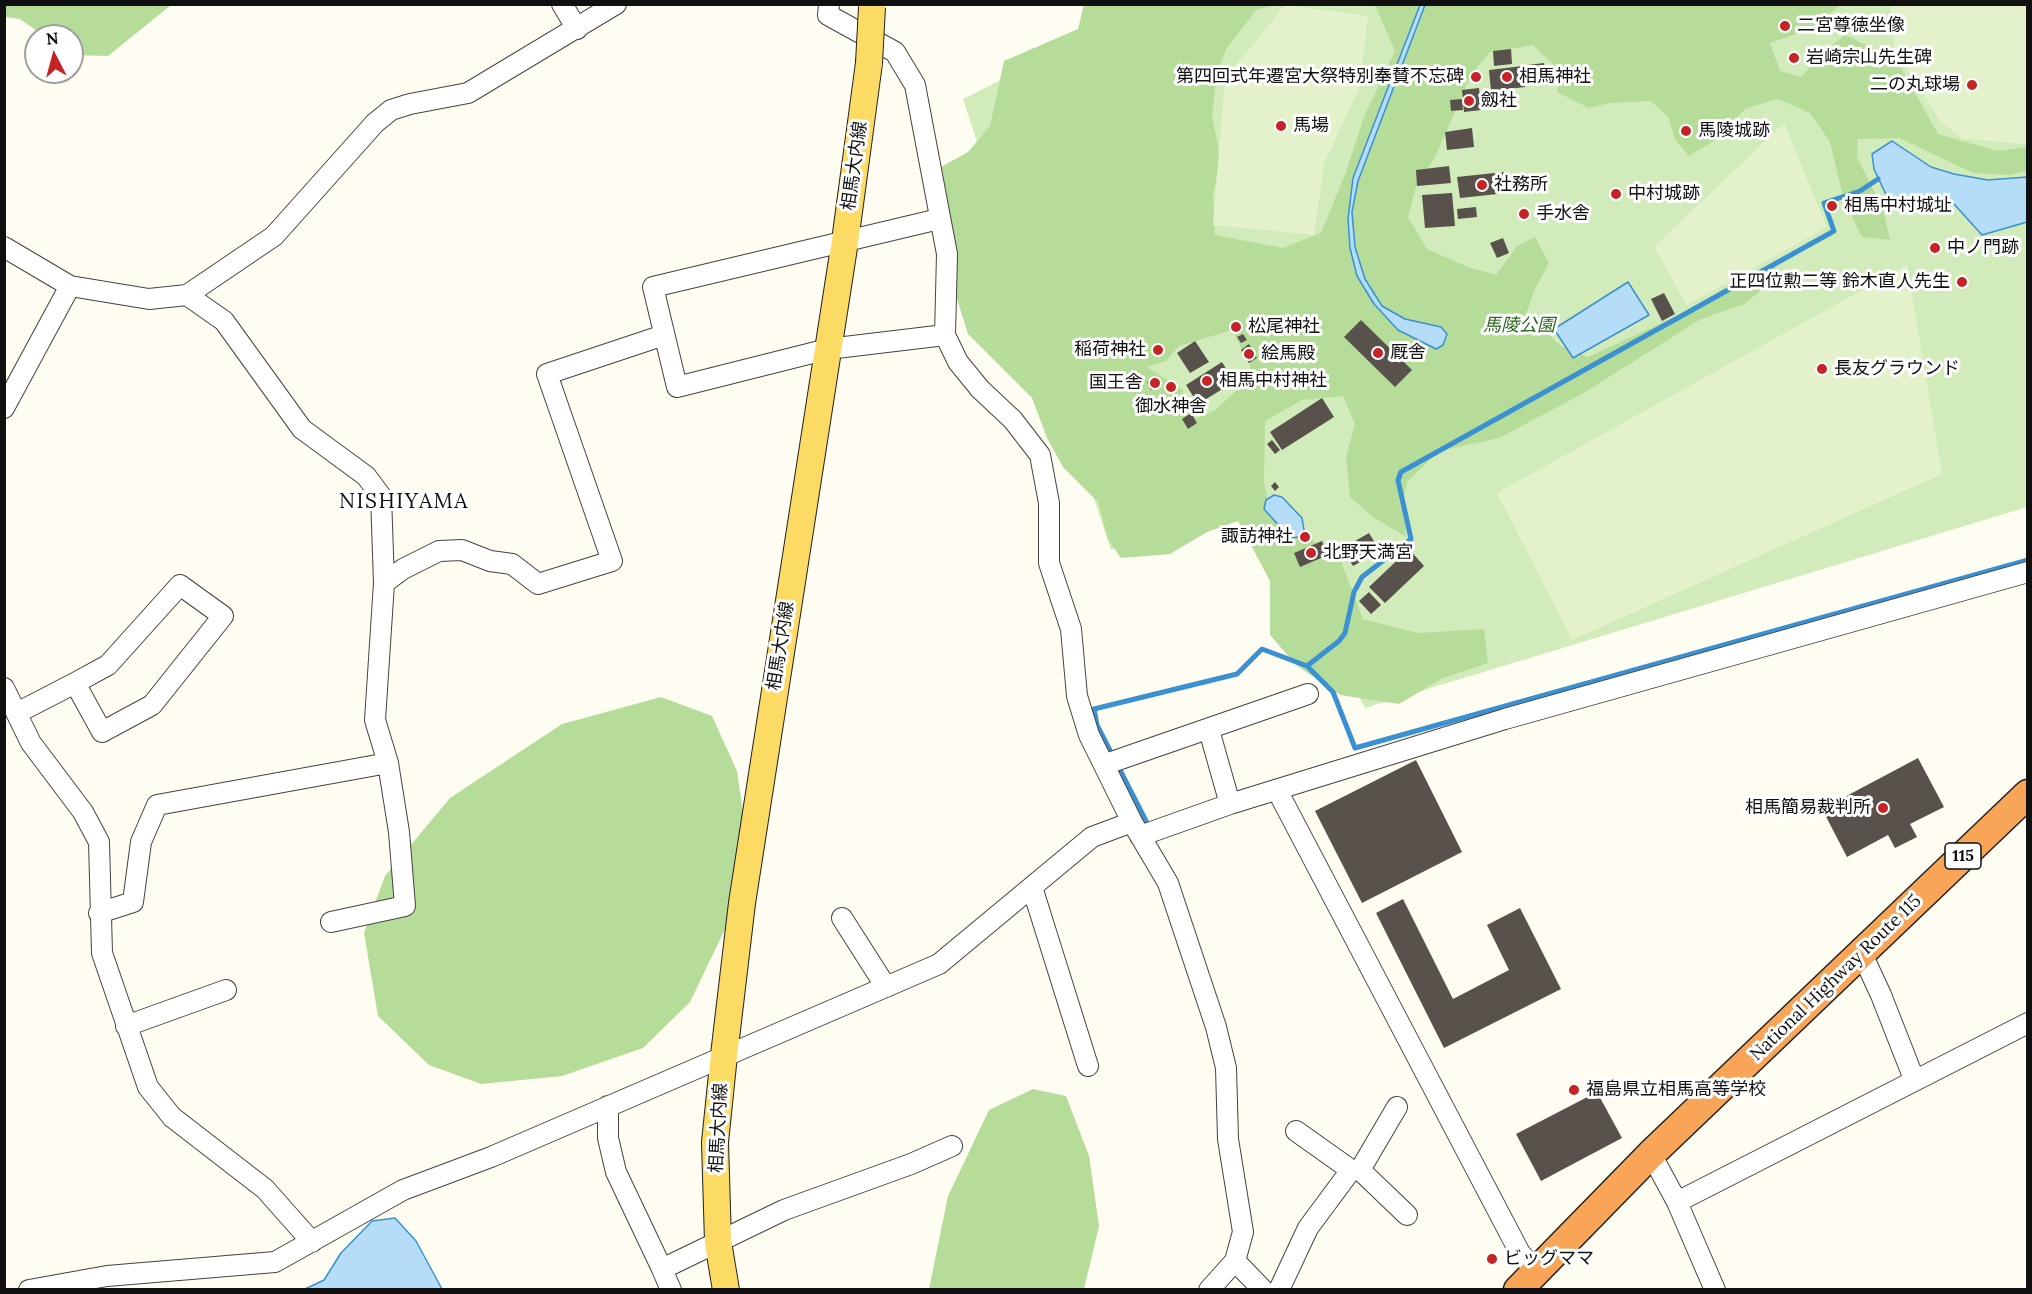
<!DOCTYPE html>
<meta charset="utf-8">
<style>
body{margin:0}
#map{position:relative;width:2032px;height:1294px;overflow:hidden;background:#fffdf2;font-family:Lora,serif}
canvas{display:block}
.frame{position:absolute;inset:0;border:6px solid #101010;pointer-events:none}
.north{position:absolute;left:24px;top:24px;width:60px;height:60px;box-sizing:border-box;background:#fff;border:2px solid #9f9f9f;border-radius:50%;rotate:354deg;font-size:16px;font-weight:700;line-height:24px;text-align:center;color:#101010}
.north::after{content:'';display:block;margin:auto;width:21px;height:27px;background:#c52326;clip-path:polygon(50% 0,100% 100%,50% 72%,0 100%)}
</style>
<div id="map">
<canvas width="2032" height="1294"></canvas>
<div class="frame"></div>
<div class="north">N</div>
</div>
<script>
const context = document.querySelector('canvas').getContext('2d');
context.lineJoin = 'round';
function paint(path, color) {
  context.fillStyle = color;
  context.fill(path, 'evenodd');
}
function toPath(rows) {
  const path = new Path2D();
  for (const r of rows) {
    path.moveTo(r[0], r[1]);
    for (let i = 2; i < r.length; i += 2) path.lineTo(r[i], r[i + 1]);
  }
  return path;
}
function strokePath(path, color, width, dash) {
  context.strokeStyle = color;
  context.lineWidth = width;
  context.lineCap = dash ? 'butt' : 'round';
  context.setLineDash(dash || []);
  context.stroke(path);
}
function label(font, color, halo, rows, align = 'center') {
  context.font = font + ' Lora,"Noto Sans JP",serif';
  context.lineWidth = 6;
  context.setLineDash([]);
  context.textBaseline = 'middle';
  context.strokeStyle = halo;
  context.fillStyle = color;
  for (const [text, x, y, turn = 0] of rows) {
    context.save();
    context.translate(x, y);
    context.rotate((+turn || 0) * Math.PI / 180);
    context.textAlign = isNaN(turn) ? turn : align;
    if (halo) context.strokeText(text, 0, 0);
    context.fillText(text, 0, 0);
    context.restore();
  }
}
paint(toPath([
 [1132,5,2027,5,2027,507,1365,708,1249,500,1111,550,963,99,1133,13]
]), '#d2ebba');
paint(toPath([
 [1084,4,1275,5,1256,10,1226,49,1217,72,1212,115,1220,156,1213,197,1215,235,1283,248,1321,233,1346,172,1364,117,1395,51,1375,5,1370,5,1840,5,1813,28,1770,43,1780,71,1802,77,1820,55,1845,35,1896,59,1938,134,1997,151,2028,147,2027,171,2010,175,1973,173,1899,138,1858,139,1857,157,1883,209,1890,240,1862,237,1844,201,1830,142,1810,113,1778,99,1746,108,1717,139,1689,156,1675,139,1668,117,1651,101,1609,103,1589,108,1557,92,1561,72,1533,45,1490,52,1471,75,1434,159,1417,183,1408,217,1427,249,1468,267,1496,275,1517,246,1535,237,1549,263,1534,291,1526,314,1561,346,1588,357,1694,308,1731,284,1773,265,1784,278,1765,287,1744,304,1699,320,1582,394,1499,438,1439,451,1407,482,1403,503,1406,537,1372,516,1350,497,1346,457,1355,424,1343,396,1302,400,1265,421,1264,484,1270,509,1341,561,1363,619,1418,633,1484,629,1488,663,1443,678,1399,704,1340,695,1296,665,1270,635,1270,581,1238,521,1207,532,1170,554,1121,558,1108,539,1098,502,1063,467,1047,438,1032,398,968,334,957,299,952,240,941,167,968,152,990,126,1004,61,1078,29],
 [1232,330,1251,367,1235,392,1215,410,1197,418,1185,413,1183,390,1147,367,1166,361,1179,346],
 [4,5,5,4,171,5,108,56,72,55,72,36,44,36,20,19,5,17],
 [661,697,712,716,737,771,746,833,726,927,690,1002,643,1048,562,1076,481,1084,429,1065,378,1016,364,933,385,876,450,798,562,724],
 [1033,1089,1066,1096,1089,1156,1099,1226,1084,1289,929,1289,948,1196,989,1110]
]), '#b5dd99');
paint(toPath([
 [1285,5,1368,16,1359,89,1324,164,1314,235,1213,225,1225,78],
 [1890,5,2027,5,2027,144,1962,139,1939,120,1895,50],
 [1784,123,1827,227,1687,305,1654,247],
 [1907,265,1942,474,1572,640,1497,493]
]), '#e4f2cc');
const water = toPath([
 [1420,5,1425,5,1358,181,1352,212,1355,247,1365,279,1382,306,1405,319,1441,327,1447,334,1443,345,1436,349,1398,330,1374,304,1357,276,1350,248,1348,219,1353,178,1420,5],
 [1892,141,1931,167,1954,174,1988,180,2027,177,2027,222,1982,235,1954,204,1907,210,1889,201,1874,169,1872,154,1892,141],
 [1628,282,1649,315,1573,358,1554,329,1628,282],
 [1274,495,1282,497,1302,518,1304,530,1299,537,1290,538,1264,509,1266,500,1274,495],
 [395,1218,416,1241,442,1289,305,1289,324,1280,341,1253,372,1221,395,1218]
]);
paint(water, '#b5ddf8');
strokePath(water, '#3a90d1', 1.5);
strokePath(toPath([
 [1307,666,1339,641,1345,633,1354,592,1362,577,1411,539,1398,480,1401,472,1834,231,1824,203,1860,191,1878,179],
 [1146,821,1097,725,1094,709,1237,674,1262,649,1307,666,1333,692,1355,748,2028,560]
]), '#3a90d1', 5);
paint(toPath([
 [1511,49,1512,64,1494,66,1493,51],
 [1544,63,1545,73,1529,75,1528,65],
 [1523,66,1525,87,1491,91,1489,70],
 [1479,88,1481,110,1464,112,1462,90],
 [1462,99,1463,110,1451,111,1450,100],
 [1472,128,1474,147,1447,150,1445,132],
 [1449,166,1451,183,1417,186,1416,170],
 [1504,172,1507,193,1460,198,1457,177],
 [1452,193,1455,226,1425,228,1422,195],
 [1476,207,1477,217,1458,219,1457,209],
 [1527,209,1529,217,1521,219,1519,210],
 [1503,238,1509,253,1497,258,1490,243],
 [1664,293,1675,314,1662,321,1651,299],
 [1361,320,1412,370,1395,387,1344,337],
 [1237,322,1240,328,1234,331,1231,326],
 [1243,334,1247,340,1241,343,1237,337],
 [1195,341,1209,362,1190,373,1177,353],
 [1249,344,1257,358,1249,363,1241,350],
 [1222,362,1234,382,1198,404,1186,385],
 [1157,376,1161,385,1151,390,1147,382],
 [1173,382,1177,388,1169,393,1165,387],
 [1322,398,1334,417,1282,450,1270,432],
 [1191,413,1197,423,1188,429,1182,419],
 [1272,440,1280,450,1275,454,1267,444],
 [1275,482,1279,487,1275,491,1271,486],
 [1369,533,1380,551,1353,566,1343,548],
 [1322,541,1328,555,1300,567,1294,553],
 [1409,549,1424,566,1385,603,1369,587],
 [1369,592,1381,605,1371,614,1359,601],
 [1918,758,1944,807,1910,824,1917,837,1895,848,1888,835,1847,857,1822,809],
 [1416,760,1462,852,1362,903,1315,811],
 [1403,899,1453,999,1509,970,1487,925,1520,908,1561,989,1444,1048,1376,913],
 [1597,1092,1622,1138,1541,1181,1516,1134]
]), '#59514b');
const minor = toPath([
 [562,4,577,29],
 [829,4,828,15,895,52,915,85,947,254,945,335],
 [939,219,653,287,677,387,828,349,945,335,958,362,980,389,1013,420,1040,455,1049,503,1049,563,1071,629,1077,696,1089,735,1132,822,1168,883,1216,1027,1226,1068,1228,1139,1243,1232,1235,1261,1263,1290],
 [4,247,70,286,149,299,187,295,274,236,375,123,391,110,410,104,468,93,616,4],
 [187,295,224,321,302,429,366,476,381,496,384,583],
 [4,408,70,286],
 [4,688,31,743,83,812,99,842,102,953,148,1087,172,1117,265,1189,312,1242],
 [17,713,75,683,108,665,180,585,223,616,152,705,102,732,75,683],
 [1209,730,1230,804],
 [1106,764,1308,694],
 [1277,790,1520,1253,1536,1271],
 [1140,836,1230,804,1505,719,2028,572],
 [1032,887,1088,1066],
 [99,913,133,902,141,842,157,805,388,763],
 [842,918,886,987],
 [331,922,405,906,399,832,388,763,375,720,384,583,403,569,439,551,462,550,490,561,512,564,538,584,612,561,547,374,664,335],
 [1862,954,1881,995,1914,1079],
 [126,1026,226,990],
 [608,1106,608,1138,616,1172,662,1269,784,1210,911,1164,952,1146],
 [1296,1131,1351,1170],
 [1651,1154,1677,1202,1715,1290],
 [1360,1170,1407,1215],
 [1677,1202,2028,1023],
 [662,1269,671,1290],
 [29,1290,107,1276,275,1262,403,1190,491,1157,939,964,1092,837,1132,822],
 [1209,1290,1235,1261],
 [1279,1290,1308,1228,1351,1170,1360,1170,1397,1107]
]);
const major = toPath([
 [726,1290,718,1242,715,1142,724,1055,742,903,845,241,869,63]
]);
const highway = toPath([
 [1518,1290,1651,1154,2028,794]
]);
strokePath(minor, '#434343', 22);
strokePath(major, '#212121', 28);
strokePath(highway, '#212121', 31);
strokePath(minor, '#fff', 20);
strokePath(major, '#fcdb65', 26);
strokePath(highway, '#f8a557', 28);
const majorBridge = toPath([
 [869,63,872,7]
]);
strokePath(majorBridge, '#212121', 28, []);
strokePath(majorBridge, '#fcdb65', 26);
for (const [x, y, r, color] of [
 [1785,26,6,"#c52326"],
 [1794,58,6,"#c52326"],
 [1476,77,6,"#c52326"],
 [1507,77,6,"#c52326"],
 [1972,85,6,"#c52326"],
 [1469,101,6,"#c52326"],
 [1281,126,6,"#c52326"],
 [1686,131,6,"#c52326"],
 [1482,185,6,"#c52326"],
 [1616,194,6,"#c52326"],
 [1832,206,6,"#c52326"],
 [1524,214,6,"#c52326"],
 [1935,248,6,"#c52326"],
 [1962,282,6,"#c52326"],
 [1236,327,6,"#c52326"],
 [1158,350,6,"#c52326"],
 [1378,353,6,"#c52326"],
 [1249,354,6,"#c52326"],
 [1822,369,6,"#c52326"],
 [1207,381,6,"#c52326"],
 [1155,383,6,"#c52326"],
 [1171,387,6,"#c52326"],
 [1305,537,6,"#c52326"],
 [1311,553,6,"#c52326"],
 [1883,808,6,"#c52326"],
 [1574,1090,6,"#c52326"],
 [1492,1259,6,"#c52326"]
]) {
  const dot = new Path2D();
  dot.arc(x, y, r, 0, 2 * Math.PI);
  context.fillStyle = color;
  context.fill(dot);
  strokePath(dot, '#fff', 2);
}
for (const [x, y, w] of [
 [1963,856,36]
]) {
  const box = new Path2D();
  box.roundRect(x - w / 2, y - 13, w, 26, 4.5);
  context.fillStyle = '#fff';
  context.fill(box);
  strokePath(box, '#101010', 1.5);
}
label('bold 16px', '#101010', null, [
 ["115",1963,856]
]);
label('18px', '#101010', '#fff', [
 ["二宮尊徳坐像",1797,26],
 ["岩崎宗山先生碑",1806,58],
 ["第四回式年遷宮大祭特別奉賛不忘碑",1464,77,"right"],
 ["相馬神社",1519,77],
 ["二の丸球場",1960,85,"right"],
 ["劔社",1481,101],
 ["馬場",1293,126],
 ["馬陵城跡",1698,131],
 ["社務所",1494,185],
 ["中村城跡",1628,194],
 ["相馬中村城址",1844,206],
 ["手水舎",1536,214],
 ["中ノ門跡",1947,248],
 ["正四位勲二等 鈴木直人先生",1950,282,"right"],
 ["松尾神社",1248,327],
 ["稲荷神社",1146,350,"right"],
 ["厩舎",1390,353],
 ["絵馬殿",1261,354],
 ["長友グラウンド",1834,369],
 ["相馬中村神社",1219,381],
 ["国王舎",1143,383,"right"],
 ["御水神舎",1171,407,"center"],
 ["諏訪神社",1293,537,"right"],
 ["北野天満宮",1323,553],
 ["相馬簡易裁判所",1871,808,"right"],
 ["福島県立相馬高等学校",1586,1090],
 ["ビッグママ",1504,1259]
], 'left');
label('18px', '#101010', '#fff', [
 ["相馬大内線",855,166,-82],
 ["相馬大内線",781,646,-81],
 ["National Highway Route 115",1836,978,-44],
 ["相馬大内線",719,1128,-87]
]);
label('italic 18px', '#2b6a1d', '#fff', [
 ["馬陵公園",1519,326]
]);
context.letterSpacing = '1.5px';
label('21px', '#101010', '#fff', [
 ["NISHIYAMA",404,502]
]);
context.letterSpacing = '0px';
</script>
